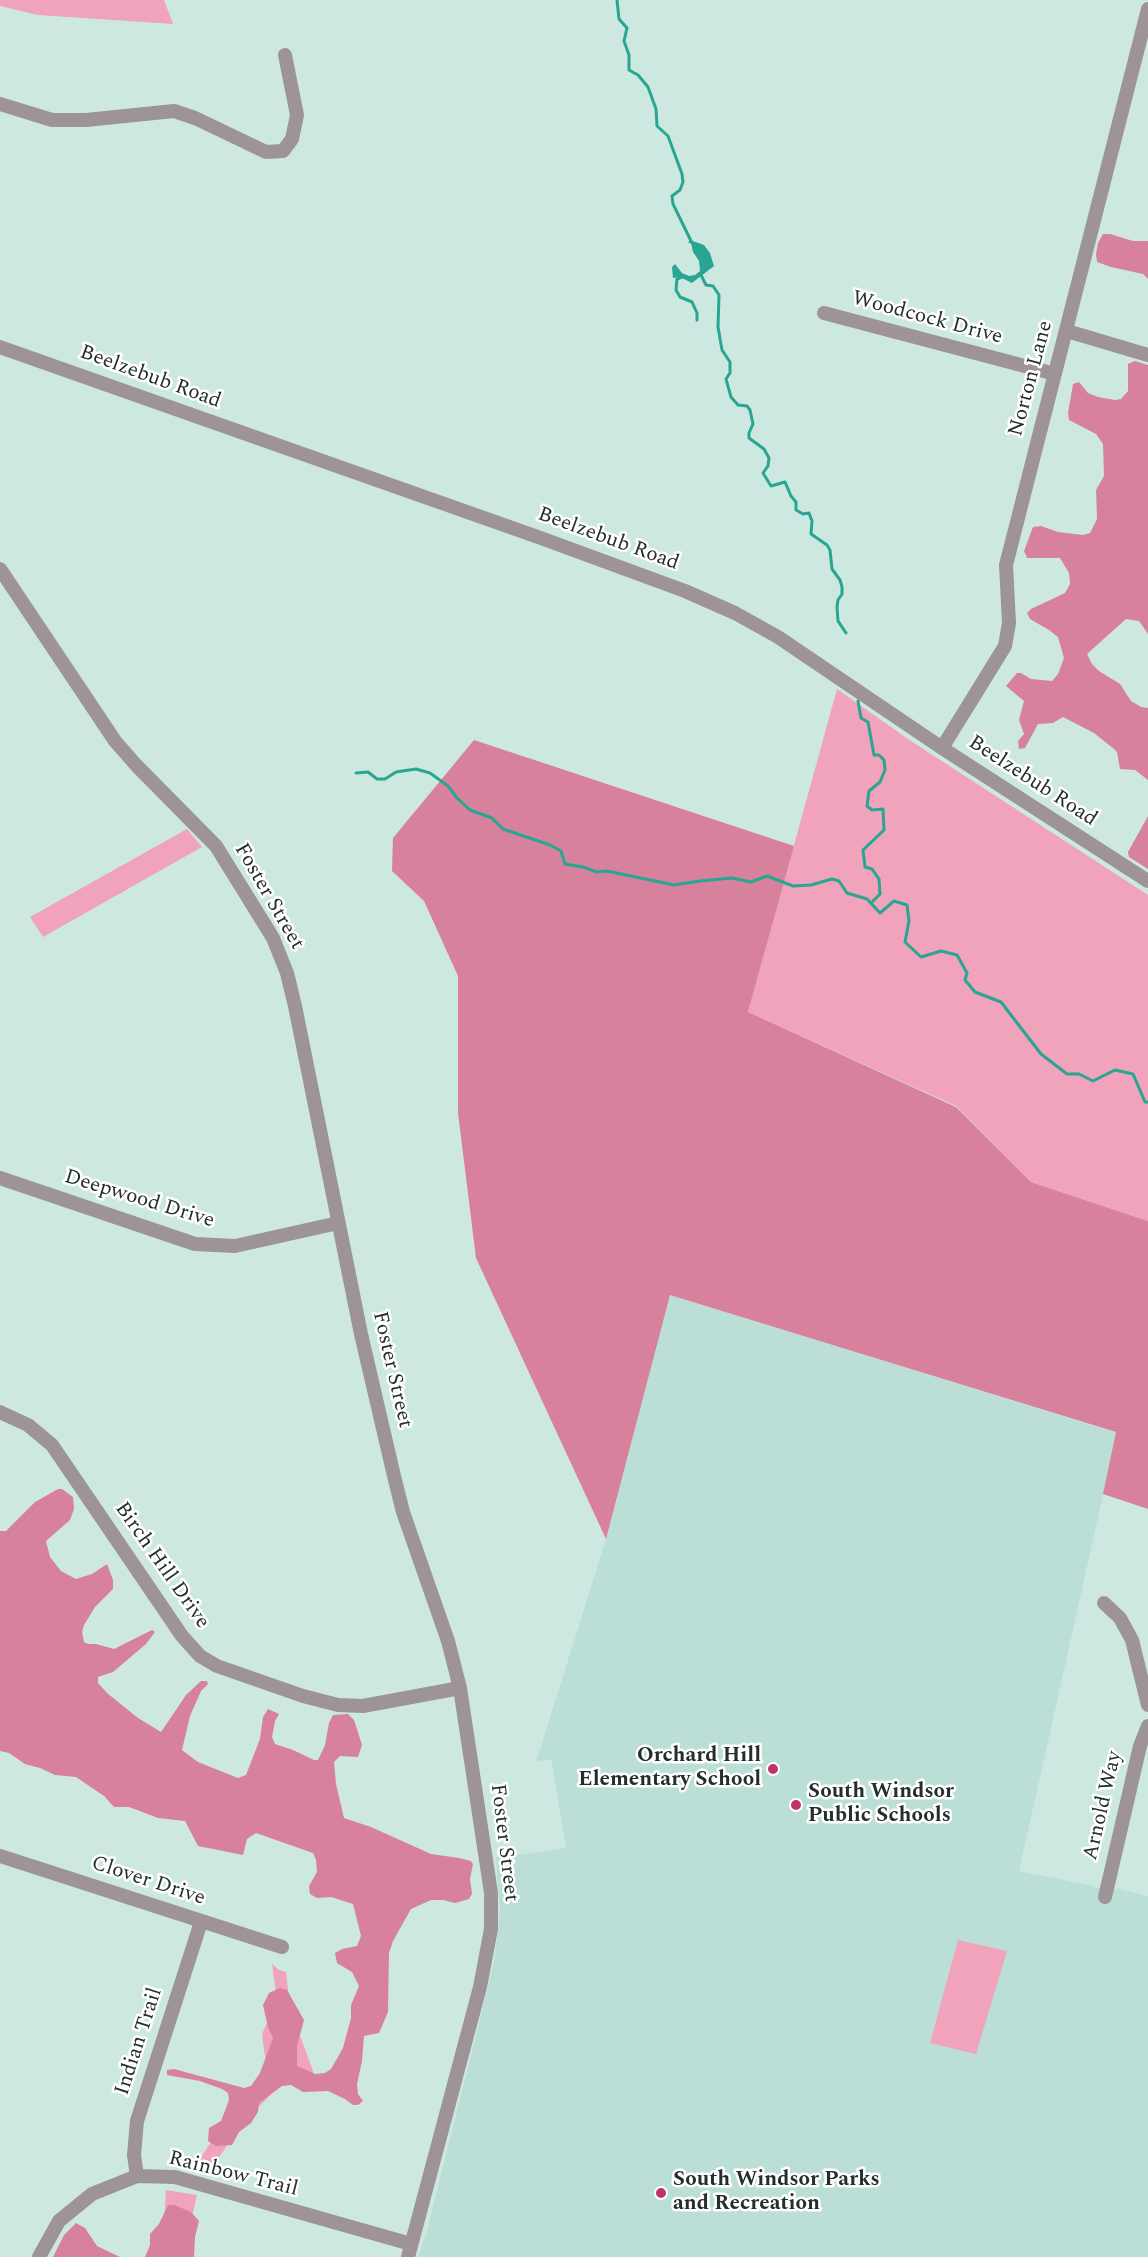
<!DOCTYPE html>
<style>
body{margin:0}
canvas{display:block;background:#cde8e1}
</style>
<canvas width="1148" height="2257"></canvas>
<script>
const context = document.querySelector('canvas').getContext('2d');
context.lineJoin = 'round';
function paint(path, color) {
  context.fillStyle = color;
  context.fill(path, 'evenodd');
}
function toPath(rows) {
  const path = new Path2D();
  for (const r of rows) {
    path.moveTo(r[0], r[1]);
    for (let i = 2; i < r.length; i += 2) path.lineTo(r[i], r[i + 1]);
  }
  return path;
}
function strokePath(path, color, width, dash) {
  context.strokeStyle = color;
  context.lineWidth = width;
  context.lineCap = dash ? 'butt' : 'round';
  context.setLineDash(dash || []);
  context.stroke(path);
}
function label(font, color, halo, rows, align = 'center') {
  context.font = font + ' Spectral,serif';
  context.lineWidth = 5;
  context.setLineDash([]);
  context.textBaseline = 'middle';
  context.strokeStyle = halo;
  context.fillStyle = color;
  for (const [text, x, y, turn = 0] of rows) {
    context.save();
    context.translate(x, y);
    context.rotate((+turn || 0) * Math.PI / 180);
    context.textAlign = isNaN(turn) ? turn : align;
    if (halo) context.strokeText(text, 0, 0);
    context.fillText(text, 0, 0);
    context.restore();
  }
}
paint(toPath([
 [670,1295,1117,1433,1019,1871,1090,1885,1096,1888,1119,1889,1148,1896,1148,2257,418,2257,427,2231,494,1963,500,1911,496,1858,566,1848,551,1759,536,1762,606,1539]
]), '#bbdfd6');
paint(toPath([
 [0,0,164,0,173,24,38,15,0,6],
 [837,689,908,739,1148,895,1148,1221,1031,1182,956,1106,748,1012],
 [187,829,202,847,43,937,30,917],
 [958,1940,1007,1951,976,2054,930,2043],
 [272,1964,279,1970,286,1972,290,2008,320,2090,284,2081,241,2125,207,2175,192,2171,230,2113,267,2072,262,2034,277,2000],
 [166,2190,197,2195,192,2217,162,2257]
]), '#f0a3ba');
paint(toPath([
 [1103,234,1110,234,1133,241,1148,241,1148,279,1143,274,1111,267,1097,262,1096,254,1098,243],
 [1135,361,1148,365,1148,634,1139,621,1126,619,1087,654,1092,664,1099,671,1120,684,1131,701,1141,707,1148,708,1148,780,1135,770,1120,769,1117,752,1114,749,1094,733,1063,717,1053,723,1038,724,1025,748,1019,749,1018,741,1024,734,1019,720,1024,701,1006,686,1017,673,1021,673,1031,679,1052,681,1058,674,1064,658,1058,637,1049,630,1030,619,1027,613,1031,609,1065,593,1070,584,1069,573,1060,558,1027,558,1024,551,1033,527,1041,526,1058,532,1083,535,1090,533,1097,519,1096,490,1104,476,1103,444,1096,434,1069,420,1068,413,1073,384,1079,382,1088,393,1098,397,1115,400,1121,399,1128,391,1128,364],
 [474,740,794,846,748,1012,956,1107,1031,1182,1148,1221,1148,1509,1103,1494,1116,1432,670,1295,606,1539,476,1258,458,1113,458,976,424,901,392,871,393,838],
 [1148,816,1148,869,1129,857,1128,852],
 [58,1489,62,1489,73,1497,74,1509,70,1520,46,1541,50,1557,61,1571,76,1579,92,1574,107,1564,113,1580,113,1589,95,1607,84,1625,82,1632,84,1642,88,1644,96,1644,114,1649,152,1630,155,1632,146,1644,113,1672,98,1677,98,1683,107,1693,138,1718,161,1732,186,1695,201,1681,207,1681,208,1684,201,1691,190,1716,182,1750,198,1762,238,1778,246,1775,260,1739,263,1717,268,1709,279,1714,275,1721,272,1737,275,1744,293,1750,314,1760,318,1760,325,1745,329,1723,333,1715,348,1714,354,1720,362,1745,358,1757,340,1756,334,1762,336,1784,344,1818,371,1827,431,1854,459,1858,471,1861,473,1864,470,1879,472,1894,469,1899,455,1903,443,1900,431,1900,411,1909,393,1941,389,1953,388,2012,379,2033,364,2036,362,2061,357,2084,358,2094,363,2101,358,2105,353,2105,345,2099,328,2091,303,2092,291,2085,282,2086,259,2103,258,2112,251,2123,239,2132,232,2145,216,2146,208,2141,209,2128,221,2121,229,2100,228,2093,222,2089,200,2081,167,2075,167,2070,174,2069,244,2088,251,2086,260,2073,273,2038,268,2027,263,2005,269,1993,280,1988,287,1990,304,2020,297,2046,297,2066,315,2074,325,2073,331,2069,343,2048,351,2018,351,2005,359,1986,352,1972,337,1963,335,1953,342,1949,357,1946,361,1936,353,1904,331,1897,317,1898,310,1894,309,1886,317,1872,316,1860,313,1853,256,1833,247,1839,243,1855,198,1846,185,1821,158,1818,129,1807,114,1807,104,1796,76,1777,55,1775,40,1768,25,1764,9,1753,0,1751,0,1531,6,1531,35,1502],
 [168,2205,174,2205,191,2212,199,2221,195,2237,194,2257,145,2257,150,2245,150,2234,159,2224],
 [76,2223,85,2228,97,2246,120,2257,53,2257,64,2235]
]), '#d7819c');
paint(toPath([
 [690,240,704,245,710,253,714,266,692,283,680,277,673,278,672,267,675,264,682,273,689,276,695,275,700,271,699,261,693,252,691,243,688,243]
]), '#29a692');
strokePath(toPath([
 [617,0,619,19,627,28,624,41,629,55,629,70,638,75,648,87,656,109,657,126,668,136,682,174,683,182,680,190,672,196,673,204,692,243],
 [701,275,706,285,713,286,719,295,718,327,722,350,730,362,730,373,726,379,731,397,738,405,747,406,750,410,753,424,749,433,749,438,764,449,769,458,768,466,763,473,771,486,785,482,791,496,796,502,796,510,803,514,809,513,812,521,811,534,827,545,830,550,832,569,840,580,842,587,842,594,838,600,837,607,838,621,846,633],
 [682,277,677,279,676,290,680,297,692,302,697,313,697,320],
 [858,701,861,718,868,722,874,755,879,755,884,760,885,770,880,782,869,791,867,806,872,810,883,809,884,830,863,850,865,867,872,869,879,879,880,894,871,903],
 [356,773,368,772,377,779,385,779,396,772,416,769,430,773,448,786,457,798,470,810,492,818,503,829,550,845,561,851,565,864,583,867,597,872,607,871,674,885,700,881,732,878,751,882,767,876,793,886,811,885,832,879,839,881,847,893,867,899,880,913,894,901,907,905,909,921,905,942,921,957,941,951,957,955,967,973,965,980,975,992,1001,1002,1041,1054,1067,1074,1079,1074,1093,1081,1115,1070,1133,1074,1145,1102,1148,1102]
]), '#29a692', 3);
strokePath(toPath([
 [0,104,52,120,86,120,174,111,195,118,266,152,283,151,292,139,297,115,285,55],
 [824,313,1055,374],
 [1067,331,1148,355],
 [0,347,538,537,685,591,735,613,778,637,942,748,1148,881],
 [0,569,115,741,136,765,216,846,273,938,287,973,295,1006,361,1334,394,1476,403,1512,448,1641,460,1688,491,1893,491,1929,480,1987,408,2257],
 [942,748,1005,646,1009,623,1006,565,1148,9],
 [0,1178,195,1244,235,1246,338,1223],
 [0,1412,28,1425,52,1445,182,1636,200,1656,217,1666,303,1696,338,1705,363,1706,460,1688],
 [1104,1603,1120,1618,1132,1640,1148,1705],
 [0,1856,282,1947],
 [1105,1897,1140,1746,1148,1726],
 [137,2176,134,2155,137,2121,201,1922],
 [39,2257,59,2221,92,2194,137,2176,175,2177,411,2244]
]), '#9e9396', 14);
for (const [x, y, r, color] of [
 [773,1769,6,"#bd326c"],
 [796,1805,6,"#bd326c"],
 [661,2193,6,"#bd326c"]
]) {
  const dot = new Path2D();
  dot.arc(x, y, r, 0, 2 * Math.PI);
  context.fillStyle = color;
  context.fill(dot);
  strokePath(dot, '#fff', 2);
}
label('21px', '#242f2c', '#fff', [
 ["Woodcock Drive",927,319,15],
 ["Beelzebub Road",150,378,20],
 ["Norton Lane",1032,379,-75],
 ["Beelzebub Road",608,540,20],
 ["Beelzebub Road",1032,782,33],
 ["Foster Street",268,897,60],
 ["Deepwood Drive",139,1200,17],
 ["Foster Street",391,1370,77],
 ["Birch Hill Drive",161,1566,55],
 ["Arnold Way",1104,1806,-77],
 ["Foster Street",503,1843,83],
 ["Clover Drive",148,1882,18],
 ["Indian Trail",140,2042,-72],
 ["Rainbow Trail",233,2175,14]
]);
label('bold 21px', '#242f2c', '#fff', [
 ["Orchard Hill",761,1757,"right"],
 ["Elementary School",761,1781,"right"],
 ["South Windsor",808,1793],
 ["Public Schools",808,1817],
 ["South Windsor Parks",673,2181],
 ["and Recreation",673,2205]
], 'left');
</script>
